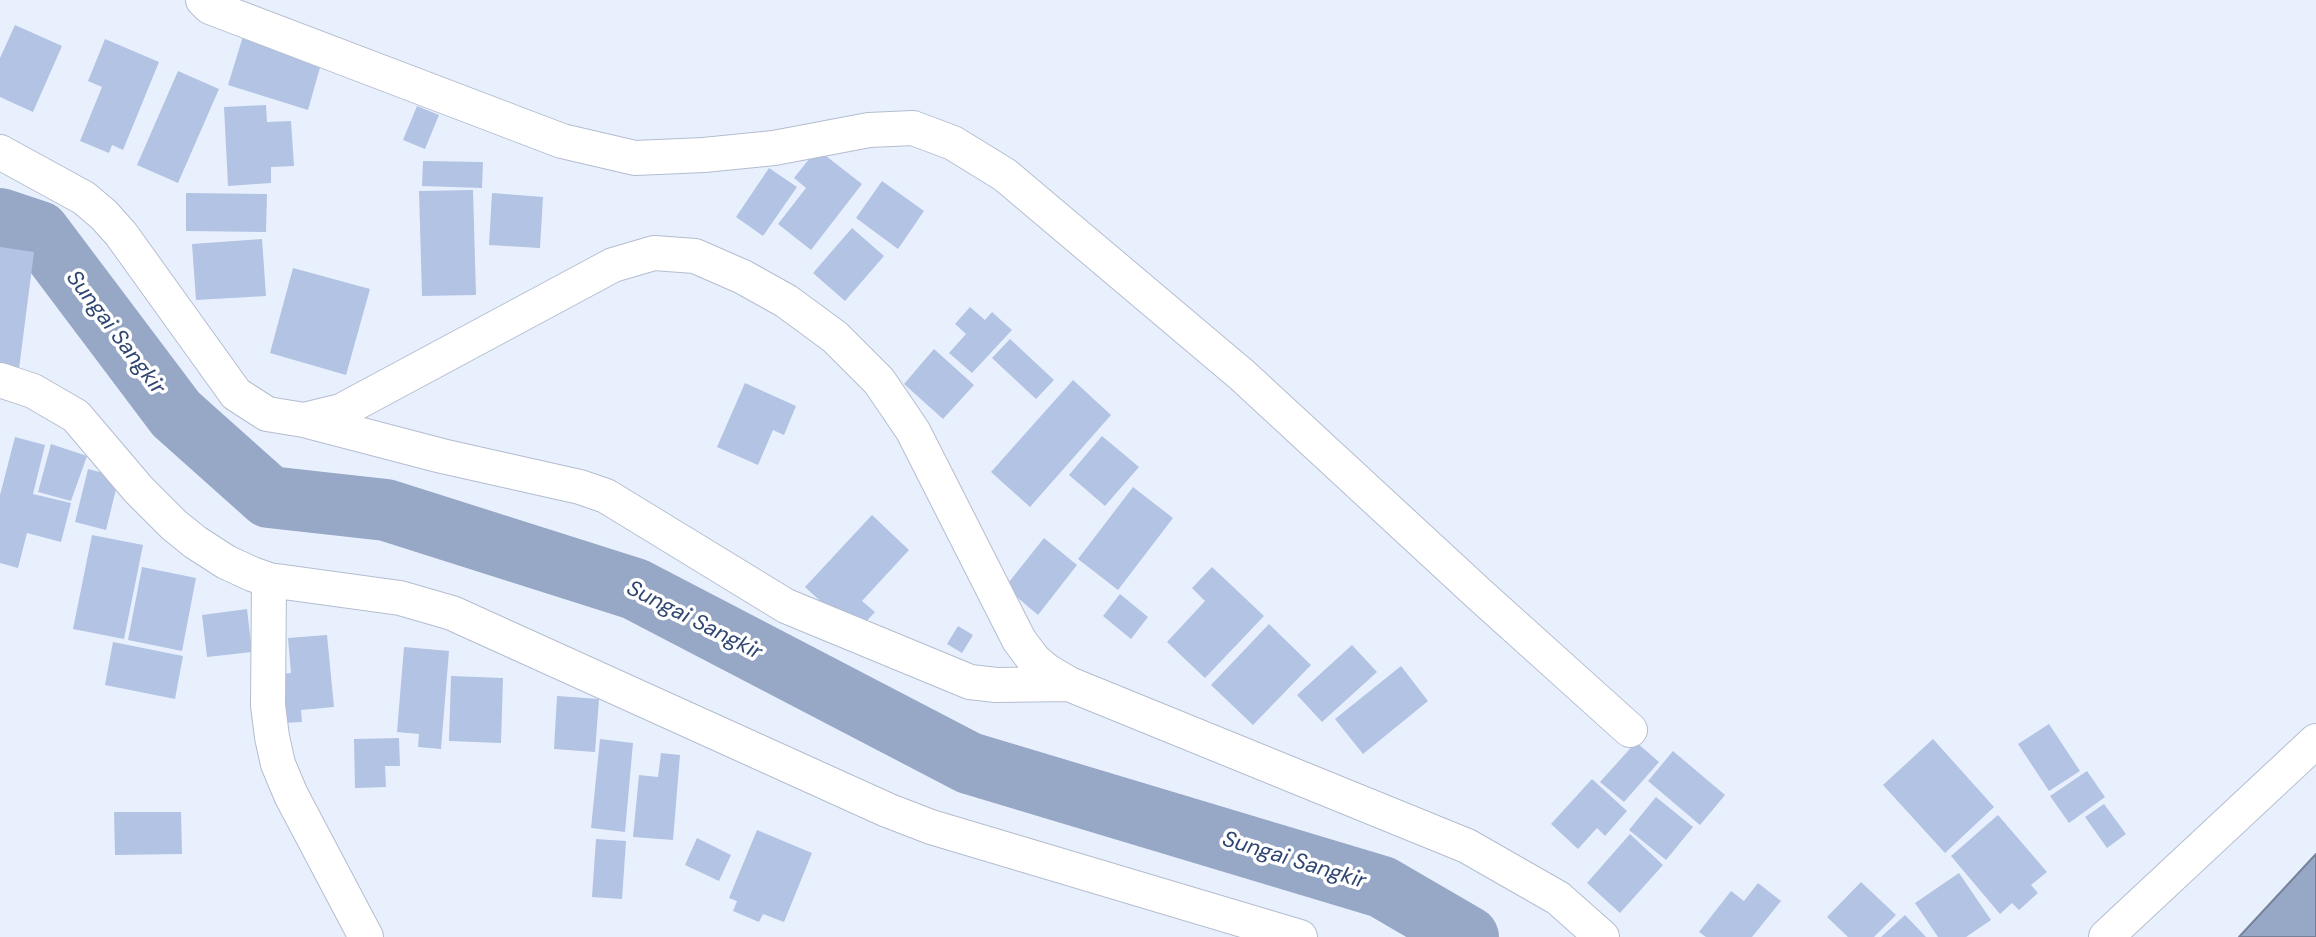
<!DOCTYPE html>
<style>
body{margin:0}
canvas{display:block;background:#e8f0fe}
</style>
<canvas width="2316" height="937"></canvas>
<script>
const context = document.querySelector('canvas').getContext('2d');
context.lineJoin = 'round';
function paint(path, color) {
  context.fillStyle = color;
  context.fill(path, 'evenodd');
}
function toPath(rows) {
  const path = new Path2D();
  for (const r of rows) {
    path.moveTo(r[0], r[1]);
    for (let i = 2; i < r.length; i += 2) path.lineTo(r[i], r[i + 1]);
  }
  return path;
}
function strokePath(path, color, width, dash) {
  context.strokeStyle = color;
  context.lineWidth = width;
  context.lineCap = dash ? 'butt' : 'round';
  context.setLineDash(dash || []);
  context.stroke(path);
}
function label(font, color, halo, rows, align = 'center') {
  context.font = font + ' "DM Sans",sans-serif';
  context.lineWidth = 7;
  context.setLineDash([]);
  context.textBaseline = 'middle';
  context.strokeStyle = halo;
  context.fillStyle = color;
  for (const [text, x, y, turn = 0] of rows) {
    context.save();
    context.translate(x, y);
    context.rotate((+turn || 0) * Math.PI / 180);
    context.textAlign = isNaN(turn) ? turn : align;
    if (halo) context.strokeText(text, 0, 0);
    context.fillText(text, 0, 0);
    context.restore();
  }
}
const water = toPath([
 [2316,854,2316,937,2239,937,2316,854]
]);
paint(water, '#97a7c6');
strokePath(water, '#76829a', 2);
strokePath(toPath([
 [0,219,39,232,176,414,269,497,386,510,635,589,969,763,1382,887,1468,937]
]), '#97a7c6', 62);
paint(toPath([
 [15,25,62,46,33,112,0,97,0,58],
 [244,33,323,57,308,110,228,85],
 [105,39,159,62,123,150,112,145,109,153,80,141,102,87,88,81],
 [178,71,219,89,178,183,137,165],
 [266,105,267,122,291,121,294,166,271,167,271,183,228,186,224,107],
 [417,106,439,115,425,149,403,140],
 [817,149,862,184,811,250,778,224,806,188,794,178],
 [423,161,483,162,482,188,422,186],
 [769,168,797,187,763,236,736,217],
 [882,181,924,211,898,249,856,218],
 [473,190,476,295,422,296,419,191],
 [186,193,267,194,266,232,186,231],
 [492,193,543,197,540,248,489,245],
 [852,228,884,256,845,301,813,273],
 [262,239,266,296,196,300,192,244],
 [0,247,34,252,19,369,0,366],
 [293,268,370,289,346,375,270,353],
 [970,307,985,320,992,312,1012,330,972,373,949,353,966,334,955,324],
 [1010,339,1054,380,1036,399,992,358],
 [934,349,974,385,943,419,904,384],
 [1073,380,1111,415,1030,507,991,472],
 [745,383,796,406,784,435,773,430,758,465,717,447],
 [1102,436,1139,467,1105,506,1069,475],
 [15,437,45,445,33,494,71,503,61,542,27,533,18,568,0,563,0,495],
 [51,444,87,456,71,501,38,492],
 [88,469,119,477,106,530,75,522],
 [1133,487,1173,518,1118,590,1078,559],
 [872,515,909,550,862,601,875,612,860,628,843,622,805,587],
 [92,535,143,545,124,639,73,629],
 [1044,538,1077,565,1038,615,1005,587],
 [142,567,196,578,182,651,128,640],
 [1212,567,1264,616,1205,678,1167,642,1205,601,1192,588],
 [1120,594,1148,617,1131,639,1103,616],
 [247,609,252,652,207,657,202,615],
 [1269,624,1311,665,1253,725,1211,685],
 [958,626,973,635,962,653,947,644],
 [327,635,334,707,301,710,302,722,283,723,279,674,291,673,288,638],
 [113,642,183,656,175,699,105,685],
 [1352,645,1377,672,1322,722,1297,695],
 [404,647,449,651,441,749,418,747,419,734,397,732],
 [1401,666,1428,701,1363,754,1335,719],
 [451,676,503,678,501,743,449,741],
 [557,696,599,699,595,752,554,749],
 [2049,724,2080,771,2049,791,2018,744],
 [399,738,400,766,385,766,386,787,355,788,354,739],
 [600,739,633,743,625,832,591,828],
 [1933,739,1994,807,1945,853,1883,785],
 [1636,742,1659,762,1624,802,1600,782],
 [1673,751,1725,795,1700,825,1648,781],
 [661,753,680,755,673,840,633,837,639,775,658,777],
 [2087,771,2105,797,2069,823,2050,796],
 [1592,779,1627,811,1605,836,1597,828,1578,849,1551,824],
 [1656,797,1693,827,1666,860,1629,830],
 [2104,804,2126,834,2107,848,2085,817],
 [114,812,181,812,182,854,115,855],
 [1998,815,2047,872,2031,885,2038,893,2019,910,2012,903,2000,914,1951,856],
 [757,830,812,853,784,922,763,914,759,922,733,911,737,901,729,898],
 [1630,834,1663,865,1620,913,1587,883],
 [697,838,731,855,719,881,685,865],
 [596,839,626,841,622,899,592,897],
 [1959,873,1991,920,1966,937,1938,937,1915,903],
 [1861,882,1896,915,1874,937,1848,937,1827,917],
 [1758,883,1781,901,1752,937,1706,937,1699,932,1731,891,1744,901],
 [1905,915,1926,937,1881,937]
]), '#b2c3e3');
const minor = toPath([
 [203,0,210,7,562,141,635,158,704,155,774,148,869,130,913,128,953,143,1005,175,1242,375,1479,594,1630,730],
 [0,152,84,198,104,215,121,234,236,394,267,414,304,420,341,411,613,265,654,253,695,256,743,277,786,301,835,337,879,381,913,431,1019,640,1034,660,1047,671,1069,684,1467,846,1558,898,1602,937],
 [0,380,33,391,76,416,138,489,174,525,195,542,226,562,252,574,269,580,400,598,452,613,887,810,931,827,1300,937],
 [308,421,442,456,580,487,606,496,786,606,970,682,996,685,1069,684],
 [269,580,268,705,272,737,278,764,291,795,366,937],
 [2106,937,2316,741]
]);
strokePath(minor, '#b4bdcf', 36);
strokePath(minor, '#fff', 34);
label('italic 22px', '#304672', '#fff', [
 ["Sungai Sangkir",115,333,53],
 ["Sungai Sangkir",694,621,27],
 ["Sungai Sangkir",1294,861,17]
]);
</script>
